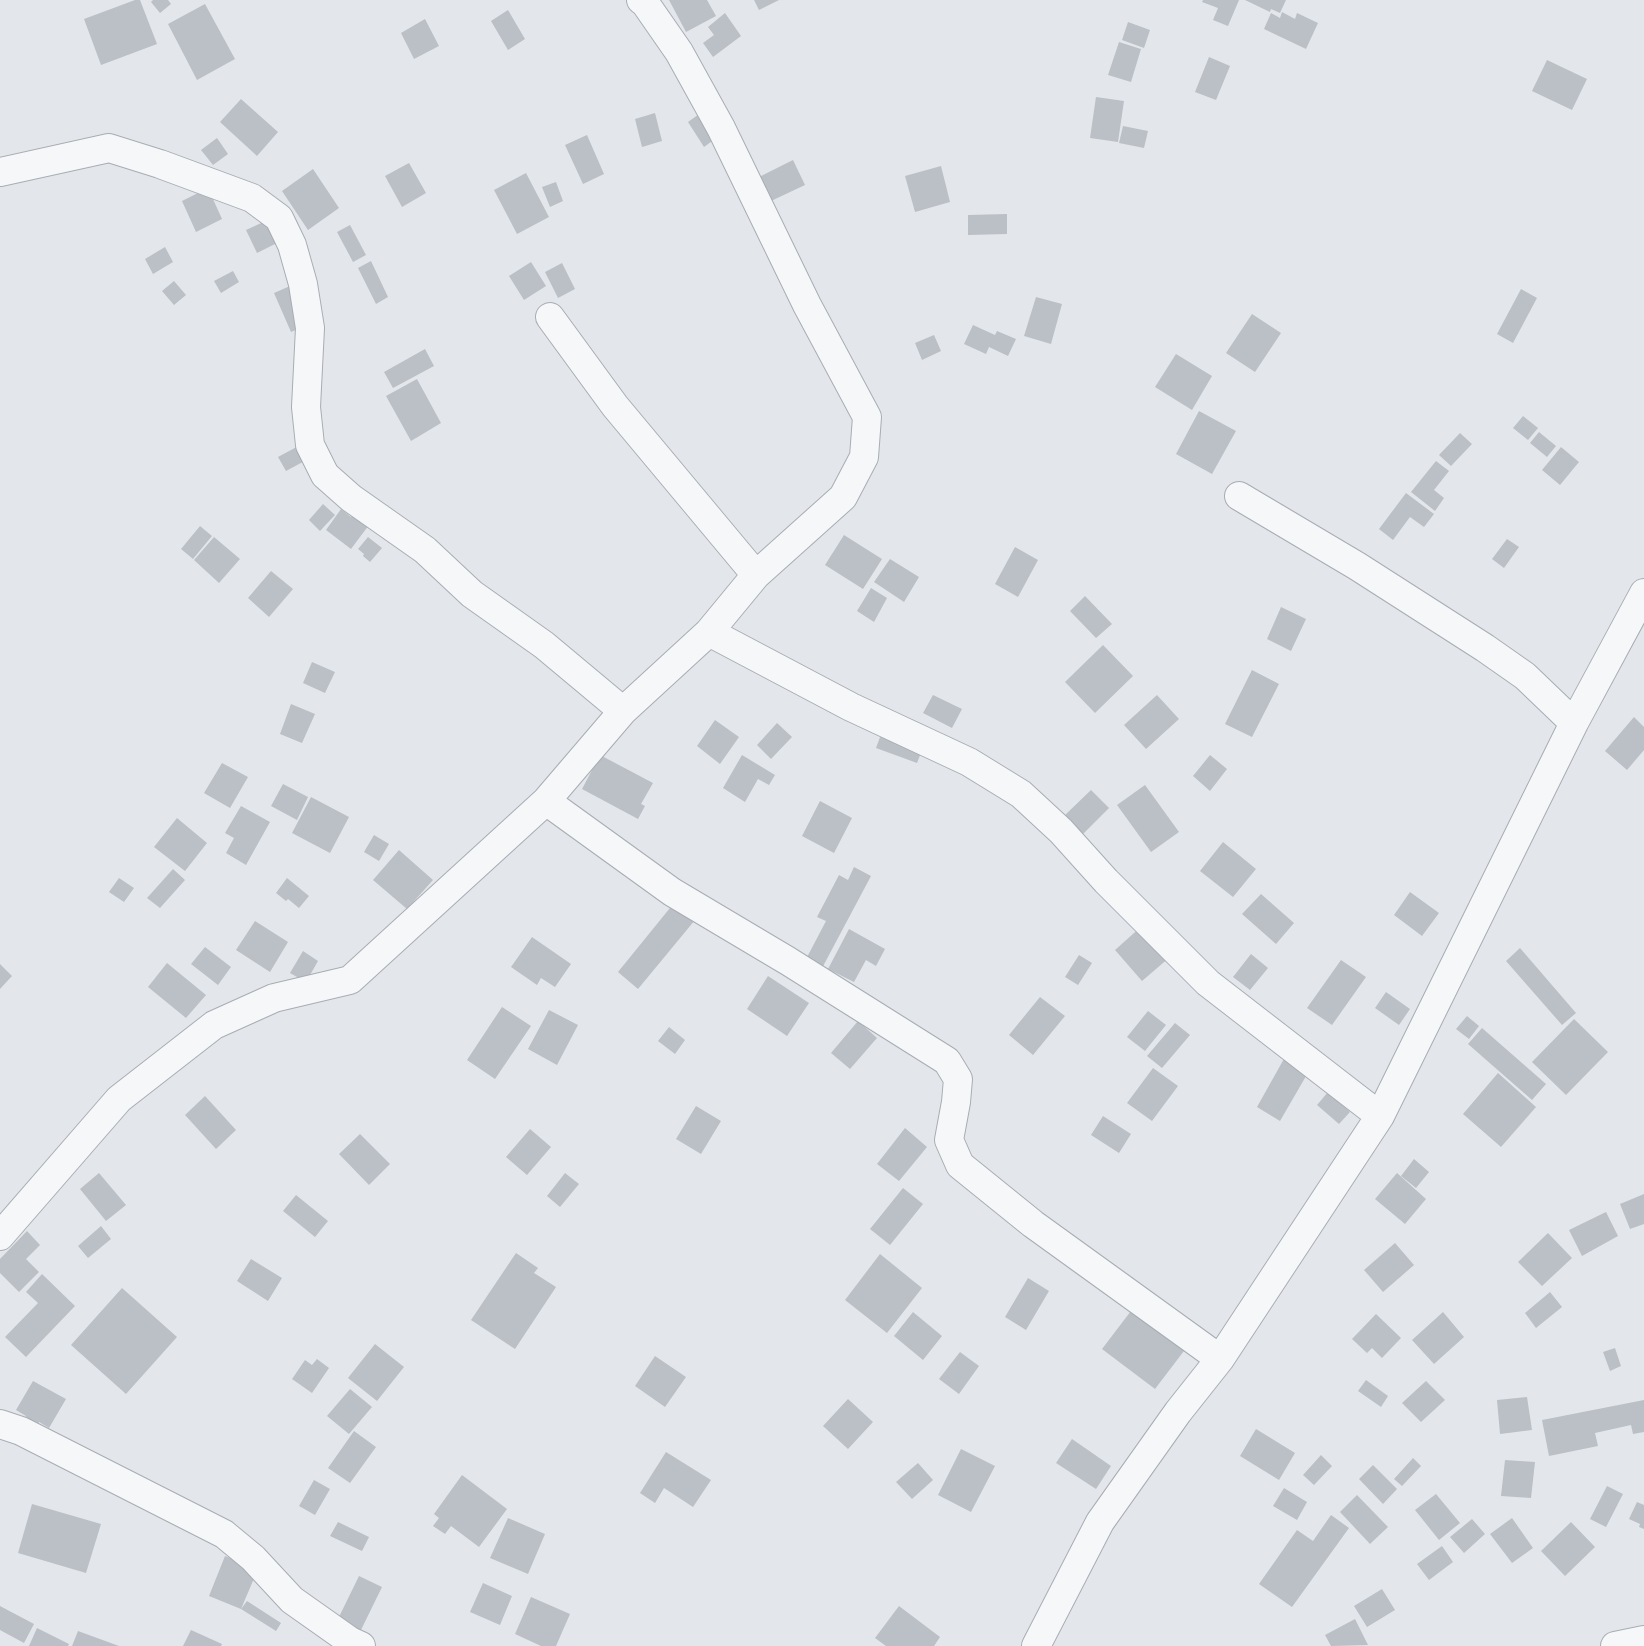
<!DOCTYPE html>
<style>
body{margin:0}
canvas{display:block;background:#e3e6ea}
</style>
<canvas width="1644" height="1646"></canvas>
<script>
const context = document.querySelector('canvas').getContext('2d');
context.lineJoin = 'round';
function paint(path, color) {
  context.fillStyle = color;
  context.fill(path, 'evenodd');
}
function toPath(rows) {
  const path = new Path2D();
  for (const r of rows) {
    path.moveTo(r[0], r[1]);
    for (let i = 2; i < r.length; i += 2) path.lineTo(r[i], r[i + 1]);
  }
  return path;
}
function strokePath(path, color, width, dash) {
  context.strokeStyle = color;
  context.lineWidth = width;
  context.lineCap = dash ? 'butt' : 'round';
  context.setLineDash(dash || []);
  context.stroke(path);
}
paint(toPath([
 [135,0,140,0,157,44,101,65,84,19],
 [153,0,168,0,171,4,160,13,151,2],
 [669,0,707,0,716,16,686,32],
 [754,0,779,0,759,10],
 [1203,0,1239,0,1228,26,1213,20,1218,8,1202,2],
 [1245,0,1286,0,1280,13,1271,9,1270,12],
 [205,4,235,59,197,80,168,24],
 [508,10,525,39,508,50,491,21],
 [1282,12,1295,19,1297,13,1318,23,1306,49,1264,29,1271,13,1280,18],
 [725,13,741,36,713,57,703,43,714,35,708,27],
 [425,19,439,46,414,59,401,33],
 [1128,22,1150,30,1144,48,1122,40],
 [1119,42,1141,49,1131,82,1108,75],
 [1209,57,1230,66,1216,100,1195,92],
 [1547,60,1587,79,1572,110,1532,91],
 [1096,97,1124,101,1118,142,1090,138],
 [241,99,278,132,257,156,220,122],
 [702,112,719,136,704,147,688,122],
 [655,113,662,141,642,147,635,119],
 [1123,126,1148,131,1144,148,1119,143],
 [587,135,604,174,583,184,565,145],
 [217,138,228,154,213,165,201,150],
 [793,160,805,185,771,201,759,177],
 [409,163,426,193,402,207,385,176],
 [941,166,950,202,915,212,905,176],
 [313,169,339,208,308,230,282,191],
 [526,173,549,217,517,234,494,190],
 [556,182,563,201,550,207,542,187],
 [208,188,222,219,196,232,182,201],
 [1007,214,1007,234,968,235,968,215],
 [272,218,283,240,257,253,246,230],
 [350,225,366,255,353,262,337,232],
 [165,247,173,262,153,274,145,259],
 [371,261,388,297,376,304,358,268],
 [531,262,546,286,524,300,509,276],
 [562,263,575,289,558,298,545,272],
 [233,271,239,282,221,293,214,281],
 [174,281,186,295,174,305,162,291],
 [290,286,307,325,291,332,274,293],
 [1521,289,1537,298,1513,343,1497,334],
 [1036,297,1062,304,1051,344,1024,336],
 [1252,314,1281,333,1255,372,1226,353],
 [973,325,995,335,997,331,1016,339,1008,356,989,347,986,354,964,344],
 [934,335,941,351,922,360,915,343],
 [425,349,434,366,393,388,384,372],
 [1176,354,1212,376,1192,410,1155,387],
 [417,379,441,423,411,441,386,396],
 [1199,411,1236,431,1212,474,1176,454],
 [1523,416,1538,428,1528,440,1513,428],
 [1539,432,1556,446,1547,457,1530,443],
 [1460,433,1472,444,1451,466,1439,455],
 [304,443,312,457,286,471,278,457],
 [1561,447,1579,462,1560,485,1542,470],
 [1436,461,1449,471,1434,490,1444,498,1435,511,1411,492],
 [1406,493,1434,514,1424,527,1410,517,1393,540,1379,529],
 [323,504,335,515,320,531,309,520],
 [341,509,351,517,357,510,372,521,351,549,326,530],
 [200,526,212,536,193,559,181,549],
 [844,535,882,559,863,589,825,565],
 [214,537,240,559,219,583,194,560],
 [368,537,382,548,370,562,363,556,364,554,358,549],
 [1507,539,1519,547,1504,568,1492,559],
 [1015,547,1038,560,1018,597,995,584],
 [890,559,919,577,904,602,874,582],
 [271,571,293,589,269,617,248,598],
 [871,588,887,598,874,622,857,611],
 [1085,596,1112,624,1096,638,1070,611],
 [1281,607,1306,619,1291,651,1267,639],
 [1103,645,1133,676,1095,713,1065,682],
 [312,662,335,672,325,693,303,683],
 [1252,670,1279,684,1252,737,1225,724],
 [933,695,962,709,952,728,923,713],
 [1157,695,1179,719,1146,749,1124,725],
 [291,704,315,714,302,743,280,734],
 [1634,717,1644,727,1644,750,1627,770,1605,751],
 [715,720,739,737,720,764,697,746],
 [777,723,792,737,771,759,757,745],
 [883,729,924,745,917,763,876,748],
 [600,755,653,783,641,804,645,806,638,819,582,789],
 [742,755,775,775,769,785,758,779,745,802,723,788],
 [1210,755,1227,769,1210,791,1193,776],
 [222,763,248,777,230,808,204,793],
 [283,784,308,797,297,820,271,806],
 [1145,785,1179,832,1151,852,1117,805],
 [1091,790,1109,808,1083,834,1064,816],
 [311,797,349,817,330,853,292,833],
 [820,801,852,818,834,853,802,836],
 [241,806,270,822,246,865,226,853,234,838,225,833],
 [177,818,207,843,185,871,154,847],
 [374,835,389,844,379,861,364,852],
 [1223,842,1256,869,1233,897,1200,871],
 [399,850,433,880,407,909,373,880],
 [854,867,871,876,821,970,805,961,826,921,817,917,839,875,848,880],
 [173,869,185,880,160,908,147,898],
 [119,878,134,888,124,902,109,892],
 [287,878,309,896,299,908,288,899,286,901,276,893],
 [1410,892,1439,913,1422,936,1394,915],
 [1261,894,1294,923,1276,944,1242,914],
 [674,903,695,920,638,989,618,972],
 [255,921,288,942,270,972,236,950],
 [1143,925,1170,957,1142,981,1115,950],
 [849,929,885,949,876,966,866,960,854,982,828,969],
 [532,937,571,964,555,987,541,978,537,985,511,967],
 [205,947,231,967,218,985,191,964],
 [1520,948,1576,1013,1562,1025,1506,961],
 [303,951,318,961,306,982,290,973],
 [1251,954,1268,968,1250,990,1233,977],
 [1079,955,1092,963,1078,985,1065,977],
 [1341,960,1366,977,1332,1025,1307,1008],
 [167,963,206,995,186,1018,148,987],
 [0,964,12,976,0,989],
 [768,976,809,1003,787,1036,747,1009],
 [1386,992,1410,1009,1399,1025,1375,1008],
 [1040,997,1065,1016,1033,1055,1009,1035],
 [502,1007,531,1026,495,1079,467,1060],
 [549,1010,578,1025,557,1065,528,1049],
 [1148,1011,1166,1025,1145,1051,1127,1037],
 [1467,1016,1479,1026,1469,1039,1456,1029],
 [1574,1019,1608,1052,1566,1095,1532,1062],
 [858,1021,877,1038,850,1069,831,1053],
 [1175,1023,1190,1035,1162,1068,1147,1056],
 [669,1027,685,1040,675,1054,658,1041],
 [1482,1028,1546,1084,1532,1100,1468,1044],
 [1285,1057,1309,1071,1280,1121,1257,1107],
 [1153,1068,1178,1086,1152,1121,1127,1103],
 [1498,1073,1536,1107,1501,1147,1463,1114],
 [1328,1092,1350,1112,1339,1124,1317,1105],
 [205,1096,236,1130,216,1149,185,1115],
 [696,1106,721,1121,701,1154,676,1139],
 [1103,1116,1131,1134,1119,1153,1091,1135],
 [905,1128,927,1147,899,1181,877,1164],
 [530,1129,551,1147,527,1175,506,1157],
 [360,1134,390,1164,369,1185,339,1154],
 [1414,1159,1429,1172,1416,1188,1401,1176],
 [99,1173,126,1205,106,1221,80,1189],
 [565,1173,579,1184,560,1207,547,1196],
 [1397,1173,1426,1199,1405,1224,1375,1199],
 [903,1188,923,1204,890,1245,870,1229],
 [1644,1194,1644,1224,1630,1229,1620,1204],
 [296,1195,328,1221,315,1237,283,1211],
 [1606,1212,1618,1236,1582,1256,1569,1230],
 [101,1226,111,1239,88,1258,78,1246],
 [27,1231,40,1245,26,1259,39,1272,19,1292,0,1273,0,1259],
 [1548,1233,1572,1258,1542,1286,1518,1262],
 [1395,1243,1414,1265,1383,1292,1364,1270],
 [516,1253,538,1268,534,1273,556,1287,515,1349,471,1320],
 [880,1254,922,1288,887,1333,845,1300],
 [251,1259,282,1278,268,1301,237,1281],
 [42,1274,75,1306,26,1357,5,1337,38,1303,26,1292],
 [1028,1278,1049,1291,1026,1330,1005,1317],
 [122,1288,177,1337,126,1394,71,1345],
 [1550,1292,1562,1307,1536,1328,1525,1313],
 [1134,1307,1187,1347,1155,1389,1102,1349],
 [913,1312,942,1336,923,1360,894,1336],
 [1443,1312,1464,1337,1434,1364,1412,1340],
 [1376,1314,1401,1338,1382,1358,1372,1348,1367,1353,1352,1339],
 [375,1344,404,1367,377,1401,348,1378],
 [1615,1348,1621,1366,1610,1371,1603,1352],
 [960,1352,979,1366,959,1394,939,1379],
 [655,1356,686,1377,665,1407,635,1386],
 [317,1359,329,1368,312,1393,292,1379,305,1360,312,1365],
 [1366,1380,1388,1396,1381,1407,1358,1391],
 [33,1381,66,1399,49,1428,39,1422,36,1427,24,1421,26,1416,16,1410],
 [1426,1381,1445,1400,1421,1422,1402,1403],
 [350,1389,372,1407,349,1434,327,1416],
 [1527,1397,1532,1430,1500,1434,1497,1400],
 [848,1399,873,1422,848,1449,823,1426],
 [1644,1400,1644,1432,1633,1434,1631,1425,1595,1433,1598,1446,1549,1456,1542,1420],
 [1256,1429,1295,1453,1279,1480,1240,1456],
 [354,1431,376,1447,350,1483,328,1468],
 [1072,1439,1111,1466,1096,1489,1056,1463],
 [961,1449,995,1466,971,1512,938,1495],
 [666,1452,711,1480,693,1507,664,1488,655,1503,640,1493],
 [1321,1455,1332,1466,1314,1485,1303,1475],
 [1413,1458,1421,1466,1402,1486,1394,1479],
 [1505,1460,1535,1462,1531,1498,1501,1496],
 [918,1463,933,1480,912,1499,896,1482],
 [1373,1465,1397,1489,1383,1504,1359,1479],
 [462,1475,507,1509,479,1547,451,1526,445,1534,433,1526,439,1518,434,1514],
 [314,1480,330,1489,315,1515,299,1506],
 [1607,1486,1623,1494,1606,1527,1590,1519],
 [1284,1488,1307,1502,1297,1520,1273,1506],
 [1436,1494,1460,1523,1439,1540,1415,1510],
 [1357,1495,1388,1527,1370,1544,1340,1512],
 [1637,1502,1644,1505,1644,1529,1639,1527,1640,1524,1629,1519],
 [32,1504,101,1524,86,1573,18,1553],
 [1331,1515,1349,1528,1292,1607,1259,1584,1297,1530,1313,1541],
 [508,1518,545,1534,528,1574,490,1558],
 [1512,1518,1533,1548,1512,1563,1490,1534],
 [1472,1519,1485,1534,1464,1553,1450,1537],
 [338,1522,369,1537,362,1551,330,1536],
 [1571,1522,1595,1547,1565,1576,1541,1551],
 [1442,1546,1453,1562,1429,1580,1417,1564],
 [225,1556,258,1569,241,1609,247,1601,281,1623,276,1631,241,1609,209,1596],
 [359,1576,382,1587,360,1632,337,1621],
 [483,1583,512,1596,500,1625,470,1612],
 [1382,1589,1395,1610,1367,1627,1354,1606],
 [531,1597,570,1614,556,1646,541,1646,515,1634],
 [0,1606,34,1624,24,1643,0,1630],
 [899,1606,940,1637,934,1646,886,1646,875,1638],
 [1355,1619,1368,1645,1331,1646,1325,1635],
 [37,1628,69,1644,68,1646,29,1646],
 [191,1630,222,1644,221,1646,183,1646],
 [78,1631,119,1646,72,1646]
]), '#bbc0c7');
const minor = toPath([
 [0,172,109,148,160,164,252,198,279,218,292,245,303,284,310,328,306,407,310,445,325,475,351,498,425,550,472,594,544,645,623,711],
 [550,317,615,406,756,575],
 [1239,496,1357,566,1485,648,1525,676,1574,723],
 [709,632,851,707,969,762,1021,794,1061,831,1106,881,1208,983,1380,1116],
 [546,801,672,892,788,961,947,1061,958,1079,956,1102,949,1140,960,1165,1033,1224,1220,1359],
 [0,1236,119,1099,214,1025,274,998,350,980,546,801,623,711,709,632,756,575,843,497,864,457,867,417,807,305,721,128,679,52,645,3,641,0],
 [0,1424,21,1431,224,1534,253,1558,292,1600,350,1641,361,1646],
 [1036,1646,1100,1522,1178,1412,1220,1359,1380,1116,1574,723,1644,593],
 [1615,1646,1644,1640]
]);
strokePath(minor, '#a8adb4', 30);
strokePath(minor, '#f6f7f9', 28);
</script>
